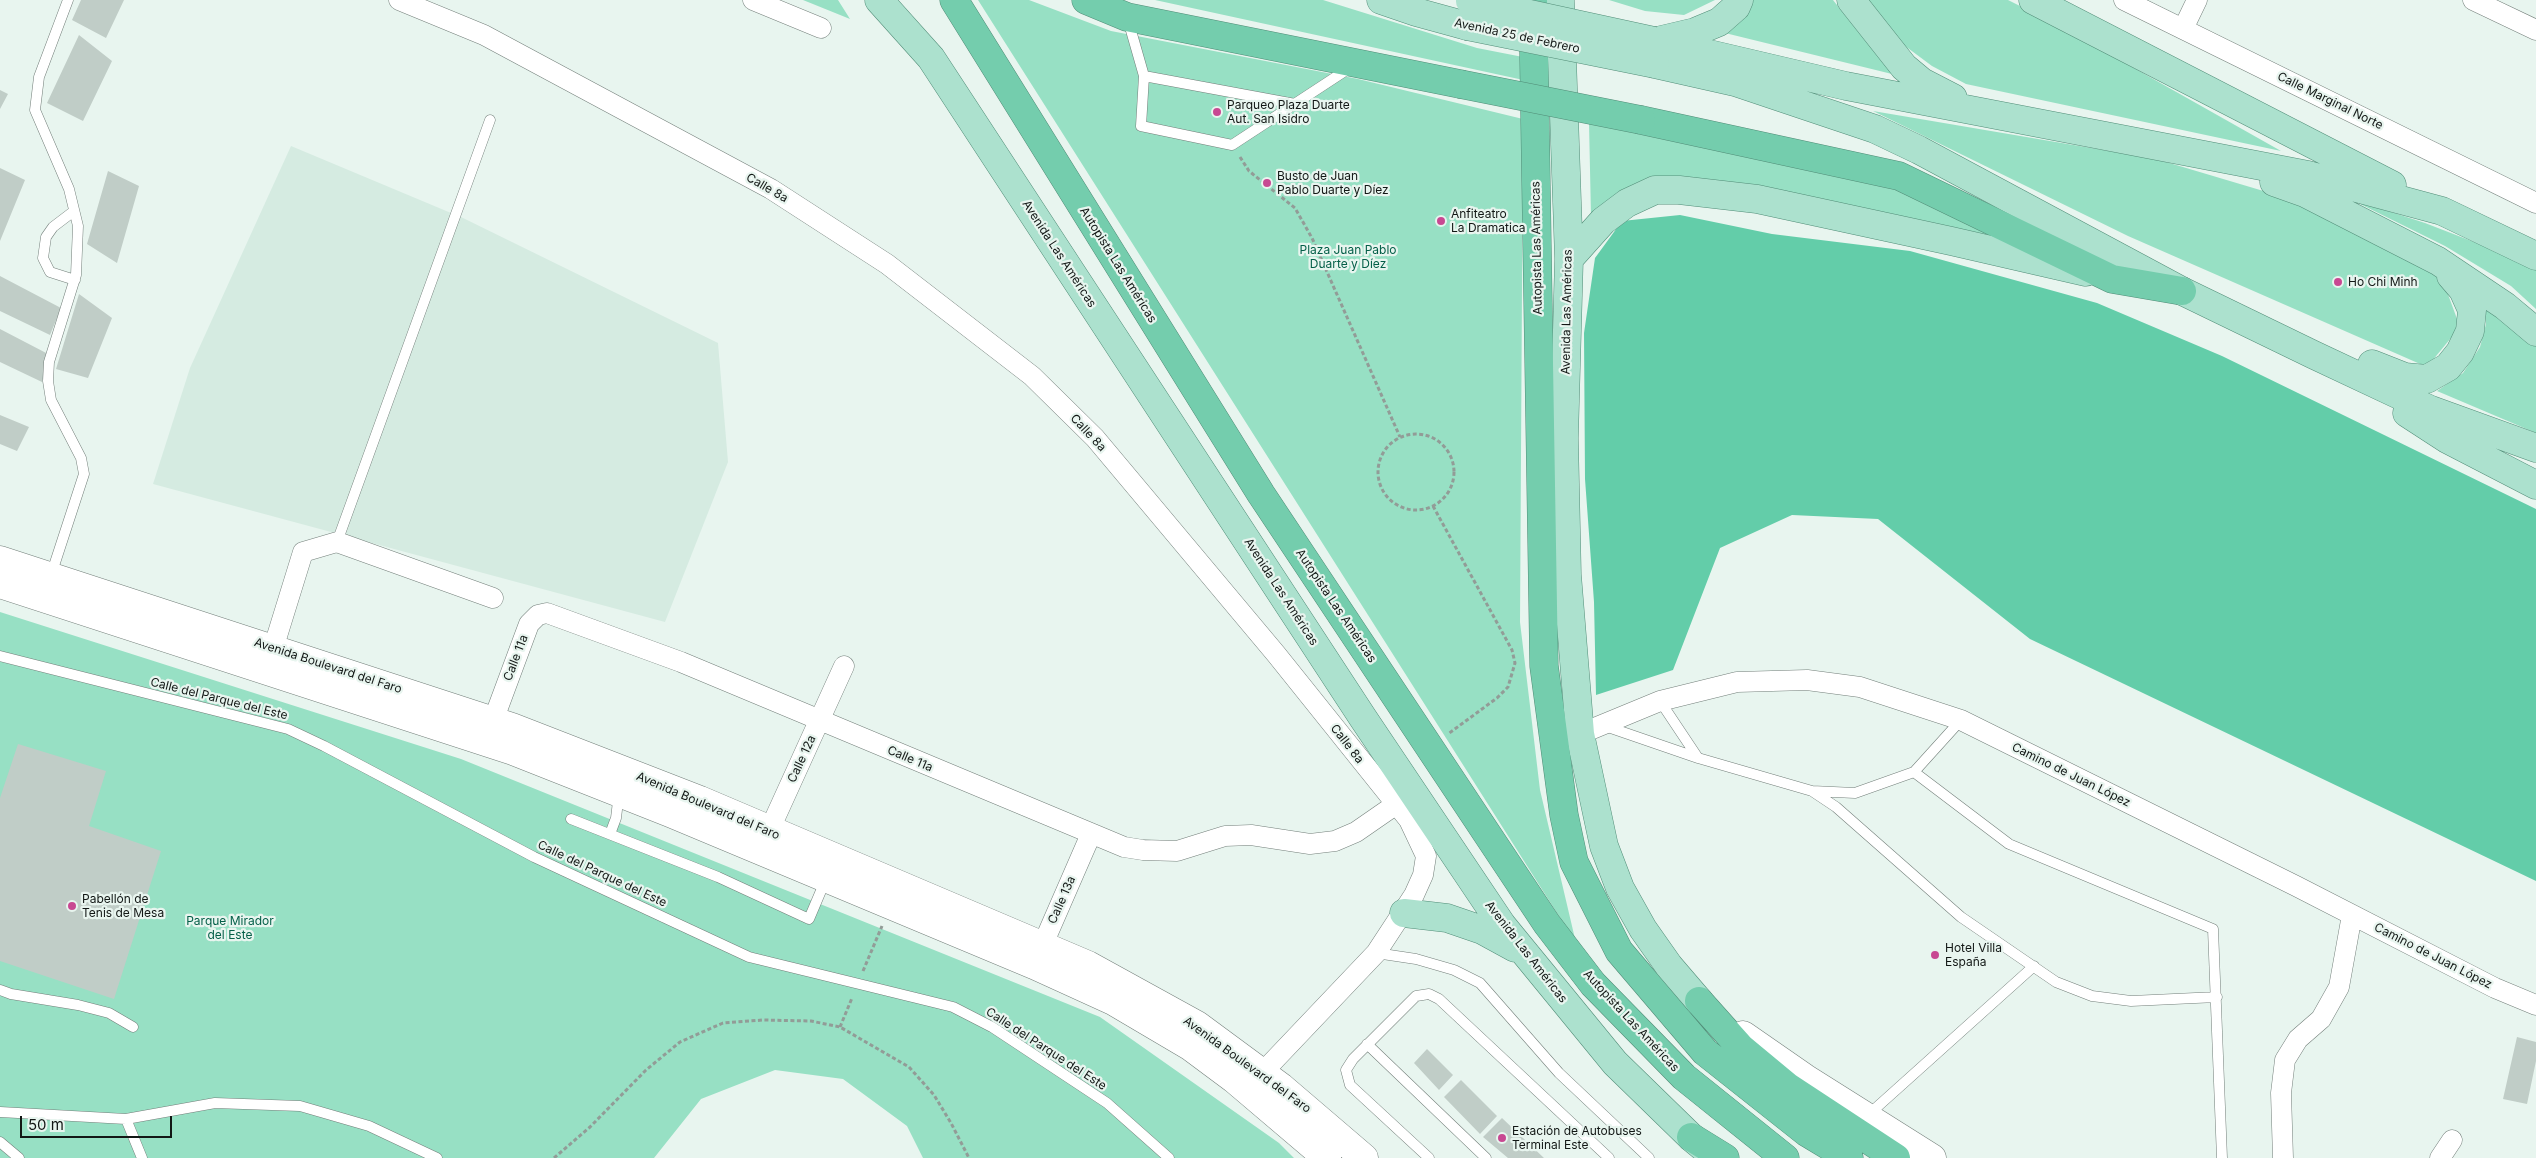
<!DOCTYPE html>
<meta charset="utf-8">
<style>
body{margin:0}
#map{position:relative;width:2536px;height:1158px;overflow:hidden;background:#e8f5ef;font-family:Inter,sans-serif}
canvas{display:block}
.scale{position:absolute;left:20px;top:1116px;width:152px;height:22px;box-sizing:border-box;border:2px solid #121715;border-top:0;padding-left:6px;font-size:15px;line-height:18px;white-space:nowrap;color:#121715;-webkit-text-stroke:4px #e8f5ef;paint-order:stroke}
</style>
<div id="map">
<canvas width="2536" height="1158"></canvas>
<div class="scale">50 m</div>
</div>
<script>
const context = document.querySelector('canvas').getContext('2d');
context.lineJoin = 'round';
function paint(path, color) {
  context.fillStyle = color;
  context.fill(path, 'evenodd');
}
function toPath(rows) {
  const path = new Path2D();
  for (const r of rows) {
    if (r.length === 3) {
      path.moveTo(r[0] + r[2], r[1]);
      path.arc(r[0], r[1], r[2], 0, 2 * Math.PI);
      continue;
    }
    path.moveTo(r[0], r[1]);
    for (let i = 2; i < r.length; i += 2) path.lineTo(r[i], r[i + 1]);
  }
  return path;
}
function strokePath(path, color, width, dash) {
  context.strokeStyle = color;
  context.lineWidth = width;
  context.lineCap = dash ? 'butt' : 'round';
  context.setLineDash(dash || []);
  context.stroke(path);
}
function label(font, color, halo, rows, align = 'center') {
  context.font = font + ' Inter,sans-serif';
  context.lineWidth = 4.5;
  context.setLineDash([]);
  context.textBaseline = 'middle';
  context.strokeStyle = halo;
  context.fillStyle = color;
  for (const [text, x, y, turn = 0] of rows) {
    context.save();
    context.translate(x, y);
    context.rotate((+turn || 0) * Math.PI / 180);
    context.textAlign = isNaN(turn) ? turn : align;
    if (halo) context.strokeText(text, 0, 0);
    context.fillText(text, 0, 0);
    context.restore();
  }
}
paint(toPath([
 [291,146,463,218,718,343,728,462,665,622,153,484,190,368]
]), '#d5ebe1');
paint(toPath([
 [803,0,838,0,850,19],
 [978,0,1029,0,1111,31,1358,79,1523,119,1520,622,1540,790,1576,943],
 [1155,0,1323,0,1477,48,1528,58,1528,81],
 [1609,0,1715,0,1684,15,1645,11],
 [1750,0,1833,0,1892,74,1725,33],
 [1865,0,2008,0,2054,23,2281,151,1966,84,1932,66,1897,40],
 [1873,111,2156,159,2287,198,2442,278,2460,327,2427,367,2128,236],
 [1589,123,1903,185,2045,257,1697,184,1591,216],
 [2348,198,2425,223,2536,266,2536,309,2511,286,2445,246],
 [2484,304,2536,343,2536,433,2437,391,2463,373,2480,347,2486,324],
 [0,612,461,759,1100,1017,1279,1143,1294,1158,923,1158,907,1126,843,1079,775,1070,701,1099,654,1158,0,1158]
]), '#97e0c4');
paint(toPath([
 [1680,215,1772,234,1910,251,2097,303,2222,356,2536,509,2536,881,2030,639,1878,519,1792,515,1720,548,1673,670,1596,695,1594,602,1585,479,1584,333,1595,258,1622,221]
]), '#63cda9');
paint(toPath([
 [81,0,124,0,106,38,72,20],
 [79,35,112,61,83,121,47,103],
 [0,90,8,94,0,109],
 [0,168,25,180,0,241],
 [108,171,139,186,117,263,87,244],
 [0,276,61,308,50,335,0,311],
 [79,294,112,318,88,378,56,369],
 [0,329,50,355,42,382,0,362],
 [0,415,29,427,17,451,0,444],
 [18,744,106,771,89,826,161,851,114,999,0,961,0,798],
 [2517,1037,2536,1042,2536,1061,2527,1104,2503,1099],
 [1427,1049,1453,1075,1439,1090,1414,1063],
 [1461,1080,1497,1116,1480,1134,1444,1097],
 [1502,1118,1544,1158,1508,1158,1483,1137]
]), '#c0cdc7');
const lane = toPath([
 [1128,20,1144,76,1141,126,1232,145,1351,67],
 [1144,76,1295,104],
 [74,211,53,227,46,237,43,258,50,272,75,280],
 [337,542,490,120],
 [51,575,84,474,81,458,51,400,48,381,49,362,76,275,78,226,69,189,35,110,39,77,68,0],
 [0,656,288,729,324,746,534,857,749,957,953,1007,992,1027,1107,1103,1169,1158],
 [1660,701,1698,758],
 [1605,726,1698,758,1812,791,1855,793,1914,772,1961,720],
 [1914,772,2009,844,2213,929,2222,1158],
 [1812,791,1836,807,1961,917,2056,982,2092,996,2131,1001,2217,997],
 [571,819,718,877,809,919,826,879],
 [610,834,616,818,619,793],
 [1376,953,1416,959,1454,970,1480,983,1559,1073,1649,1158],
 [0,990,11,994,78,1005,109,1013,133,1027],
 [1367,1044,1486,1158],
 [0,1112,126,1119,215,1103,300,1106,369,1126,437,1158],
 [1867,1116,2034,966],
 [126,1119,142,1158],
 [0,1142,19,1158],
 [1429,1158,1350,1085,1346,1070,1353,1059,1416,996,1429,994,1439,999,1609,1158]
]);
const street = toPath([
 [399,0,484,35,771,189,887,264,1032,376,1095,438,1276,654,1409,820,1426,856,1423,875,1414,895,1376,953,1262,1073],
 [753,0,821,28],
 [2124,0,2536,203],
 [2473,0,2536,30],
 [2183,29,2197,0],
 [273,649,303,552,337,542,493,598],
 [493,721,529,624,538,615,547,613,681,662,1124,847,1143,850,1177,851,1225,836,1251,835,1310,844,1335,841,1356,832,1395,805],
 [1580,734,1660,701,1737,682,1807,680,1860,687,1961,720,2296,886,2495,988,2536,1005],
 [764,842,844,666],
 [1037,958,1091,834],
 [2283,1158,2281,1093,2285,1060,2298,1039,2321,1019,2339,987,2352,915],
 [2440,1158,2452,1140]
]);
const secondary = toPath([
 [0,560,512,727,700,800,1088,965,1197,1025,1281,1087,1364,1158],
 [0,584,513,751,670,813,1034,965,1113,1001,1191,1047,1234,1079,1327,1158],
 [1743,1035,1805,1078,1932,1158]
]);
const primary = toPath([
 [879,0,931,58,1363,718,1502,925,1615,1063,1691,1137,1709,1152],
 [1381,0,1416,12,1467,26],
 [1560,0,1569,259,1564,438,1567,575,1580,734,1604,846,1620,888,1643,929,1669,966,1699,1001],
 [1851,0,1904,67,1922,82,1953,98],
 [2033,0,2392,185],
 [1661,40,1695,32,1719,22,1736,7,1739,0],
 [1654,41,1846,86,2308,175,2442,211,2536,256],
 [1655,64,1735,82,1875,129,1919,150,2182,291,2314,355,2431,410,2536,448],
 [2274,182,2305,193,2438,261,2505,306,2536,332],
 [1569,259,1603,221,1627,203,1655,190,1679,190,1757,199,1951,241,2086,272],
 [2372,364,2405,377,2427,379,2448,367,2460,352,2470,331,2472,310,2463,290,2451,276],
 [2407,413,2447,439,2536,485],
 [1404,913,1447,918,1482,930,1515,948]
]);
const highway = toPath([
 [954,0,1261,494,1547,924,1593,984,1684,1077,1785,1158],
 [1086,0,1127,17,1460,84],
 [1533,0,1544,666,1564,815,1574,862,1619,951,1705,1052,1806,1132,1849,1158],
 [1641,120,1899,176,2112,279,2182,291],
 [1699,1001,1741,1048,1788,1087,1896,1158],
 [1691,1137,1725,1158]
]);
strokePath(lane, '#737f7a', 11);
strokePath(street, '#737f7a', 21);
strokePath(secondary, '#737f7a', 29);
strokePath(primary, '#528d78', 29);
strokePath(highway, '#528d78', 29);
strokePath(toPath([
 [1240,157,1249,171,1295,208,1312,238,1400,437],
 [1416,472,38],
 [1433,506,1512,650,1515,663,1508,687,1497,698,1448,734],
 [863,971,882,926],
 [840,1027,852,998],
 [554,1158,590,1127,646,1070,680,1042,723,1023,763,1020,811,1021,840,1027,909,1067,934,1095,951,1123,969,1158]
]), '#929c97', 3, [4, 2.5]);
strokePath(lane, '#fff', 10);
strokePath(street, '#fff', 20);
strokePath(secondary, '#fff', 28);
strokePath(primary, '#ace1ce', 28);
strokePath(highway, '#74cdad', 28);
const primaryBridge = toPath([
 [1470,1,1654,41],
 [1467,26,1655,64]
]);
const highwayBridge = toPath([
 [1460,84,1641,120]
]);
strokePath(primaryBridge, '#528d78', 29, []);
strokePath(highwayBridge, '#528d78', 29, []);
strokePath(primaryBridge, '#ace1ce', 28);
strokePath(highwayBridge, '#74cdad', 28);
for (const [x, y, r, color] of [
 [1217,112,5,"#c84892"],
 [1267,183,5,"#c84892"],
 [1441,221,5,"#c84892"],
 [2338,282,5,"#c84892"],
 [72,906,5,"#c84892"],
 [1935,955,5,"#c84892"],
 [1502,1138,5,"#c84892"]
]) {
  const dot = new Path2D();
  dot.arc(x, y, r, 0, 2 * Math.PI);
  context.fillStyle = color;
  context.fill(dot);
  strokePath(dot, '#e8f5ef', 2);
}
label('12px', '#121715', '#e8f5ef', [
 ["Avenida 25 de Febrero",1517,36,12],
 ["Calle Marginal Norte",2330,101,26],
 ["Calle 8a",767,188,30],
 ["Autopista Las Américas",1537,248,-91],
 ["Avenida Las Américas",1059,254,57],
 ["Autopista Las Américas",1118,265,58],
 ["Avenida Las Américas",1567,312,-89],
 ["Calle 8a",1088,433,47],
 ["Avenida Las Américas",1281,592,57],
 ["Autopista Las Américas",1336,606,56],
 ["Calle 11a",516,658,-69],
 ["Avenida Boulevard del Faro",328,666,18],
 ["Calle del Parque del Este",219,699,14],
 ["Calle 8a",1347,744,52],
 ["Calle 12a",802,759,-65],
 ["Calle 11a",910,759,23],
 ["Camino de Juan López",2071,775,26],
 ["Avenida Boulevard del Faro",708,806,23],
 ["Calle del Parque del Este",602,874,25],
 ["Calle 13a",1062,900,-66],
 ["Avenida Las Américas",1526,952,52],
 ["Camino de Juan López",2433,956,27],
 ["Autopista Las Américas",1631,1021,47],
 ["Calle del Parque del Este",1046,1049,33],
 ["Avenida Boulevard del Faro",1247,1065,36]
]);
label('12px', '#121715', '#e8f5ef', [
 ["Parqueo Plaza Duarte",1227,105],
 ["Aut. San Isidro",1227,119],
 ["Busto de Juan",1277,176],
 ["Pablo Duarte y Díez",1277,190],
 ["Anfiteatro",1451,214],
 ["La Dramatica",1451,228],
 ["Ho Chi Minh",2348,282],
 ["Pabellón de",82,899],
 ["Tenis de Mesa",82,913],
 ["Hotel Villa",1945,948],
 ["España",1945,962],
 ["Estación de Autobuses",1512,1131],
 ["Terminal Este",1512,1145]
], 'left');
label('12px', '#045f48', '#e8f5ef', [
 ["Plaza Juan Pablo",1348,250],
 ["Duarte y Díez",1348,264],
 ["Parque Mirador",230,921],
 ["del Este",230,935]
]);
</script>
